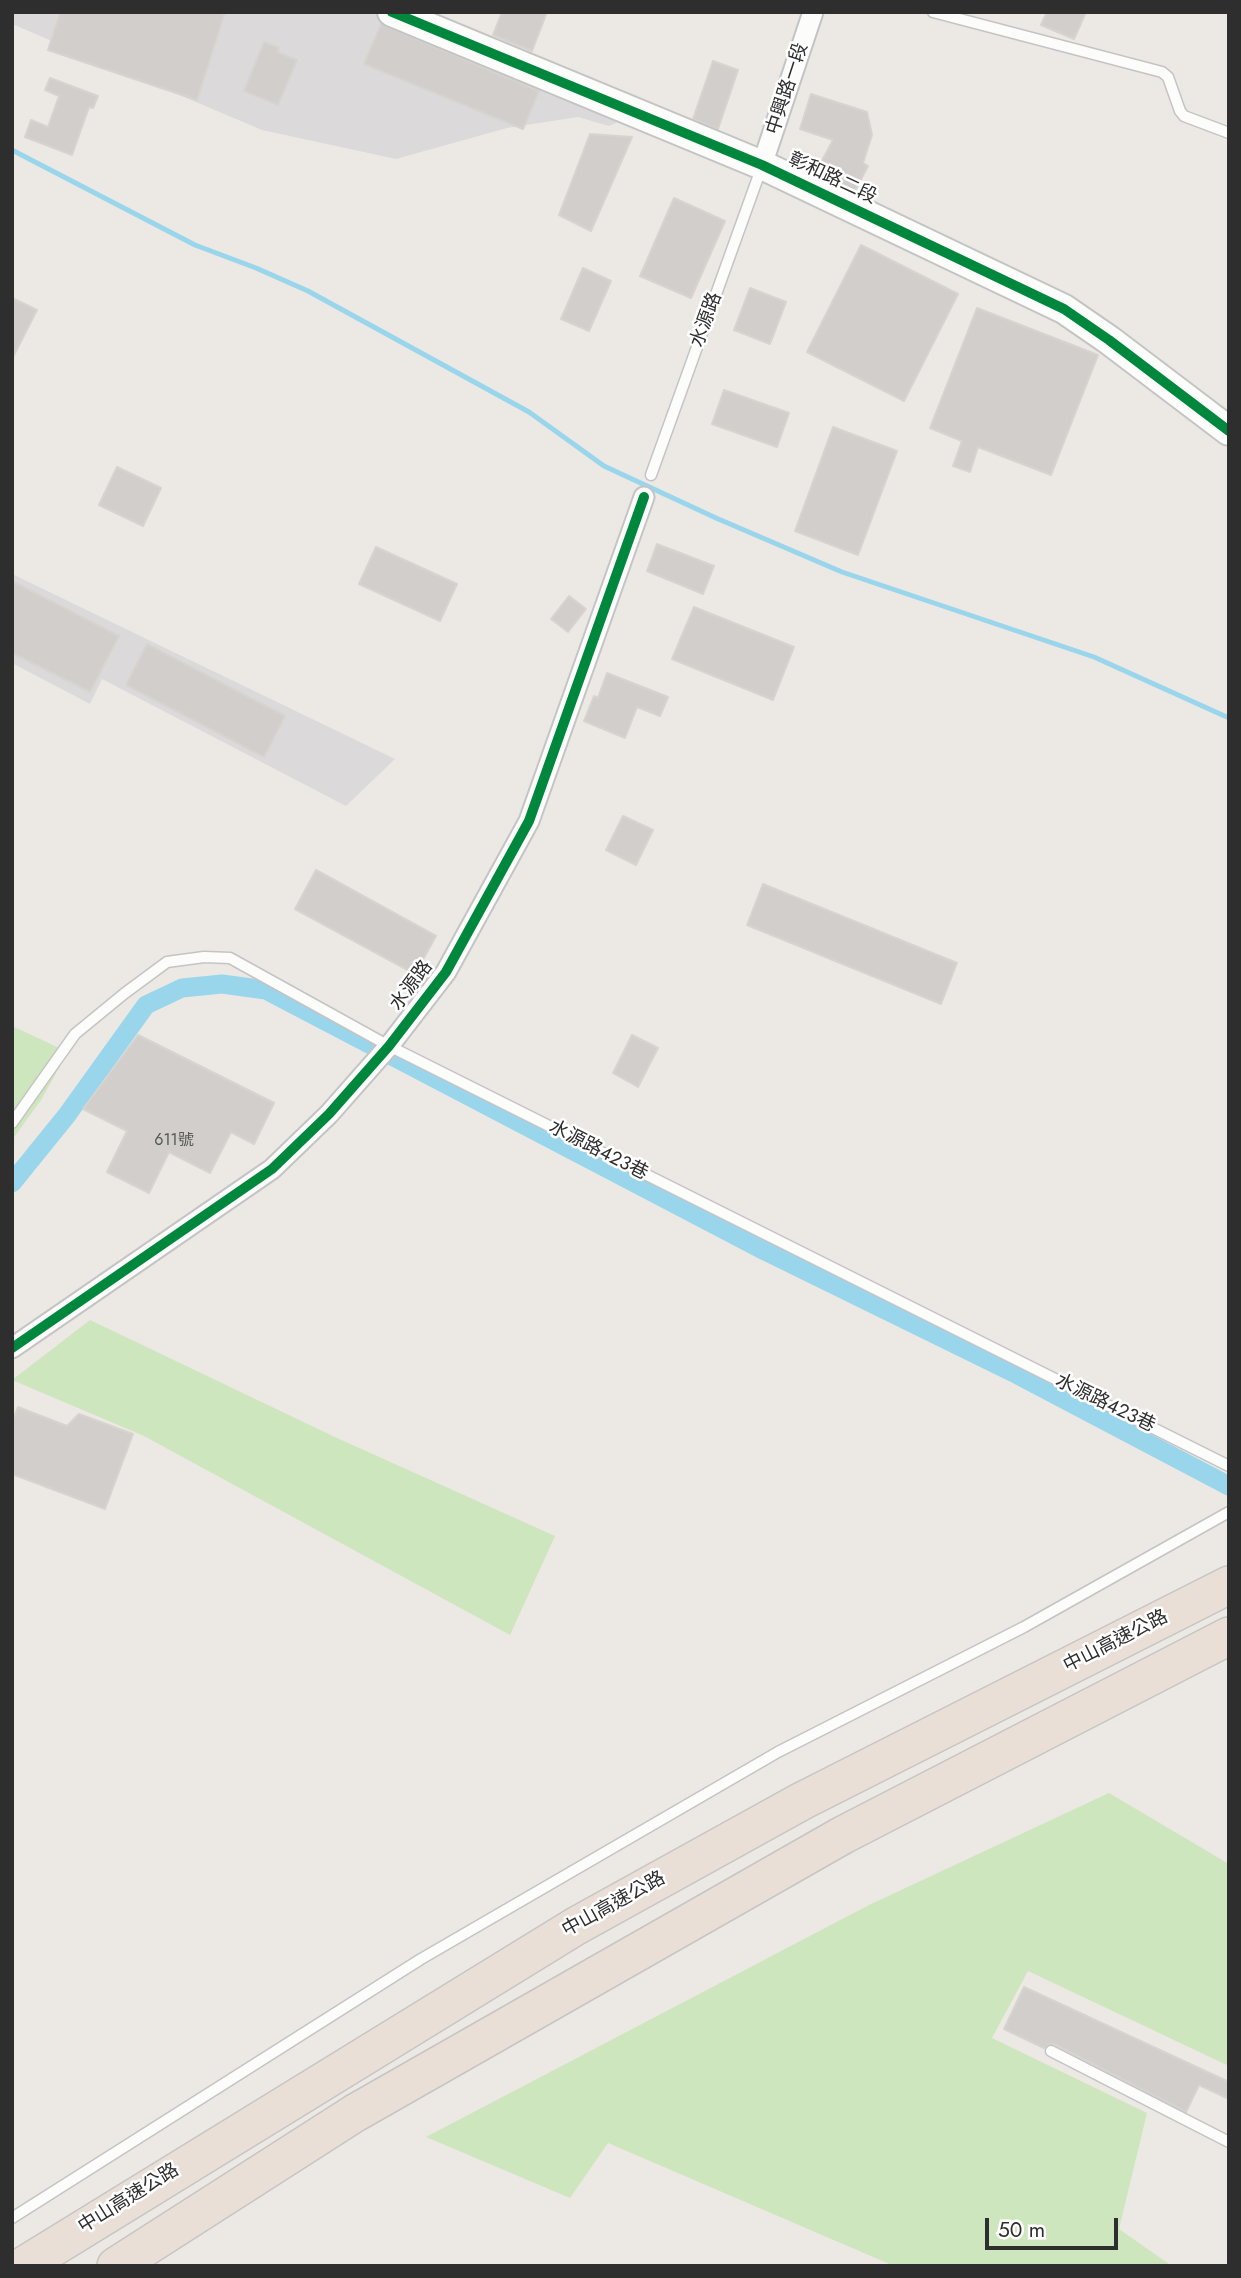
<!DOCTYPE html>
<meta charset="utf-8">
<style>
body{margin:0}
#map{position:relative;width:1241px;height:2278px;overflow:hidden;background:#ece8e4;font-family:Jost,sans-serif}
canvas{display:block}
.frame{position:absolute;inset:0;border:14px solid #2e2e2e;pointer-events:none}
.scale{position:absolute;left:985px;top:2218px;width:133px;height:32px;box-sizing:border-box;border:4px solid #2e2e2e;border-top:0;padding-left:9px;font-size:21px;line-height:24px;white-space:nowrap;color:#2e2e2e;-webkit-text-stroke:5px #fff;paint-order:stroke}
</style>
<div id="map">
<canvas width="1241" height="2278"></canvas>
<div class="frame"></div>
<div class="scale">50 m</div>
</div>
<script>
const context = document.querySelector('canvas').getContext('2d');
context.lineJoin = 'round';
function paint(path, color) {
  context.fillStyle = color;
  context.fill(path, 'evenodd');
}
function toPath(rows) {
  const path = new Path2D();
  for (const r of rows) {
    path.moveTo(r[0], r[1]);
    for (let i = 2; i < r.length; i += 2) path.lineTo(r[i], r[i + 1]);
  }
  return path;
}
function strokePath(path, color, width, dash) {
  context.strokeStyle = color;
  context.lineWidth = width;
  context.lineCap = dash ? 'butt' : 'round';
  context.setLineDash(dash || []);
  context.stroke(path);
}
function label(font, color, halo, rows, align = 'center') {
  context.font = font + ' Jost,"Noto Sans TC",sans-serif';
  context.lineWidth = 5;
  context.setLineDash([]);
  context.textBaseline = 'middle';
  context.strokeStyle = halo;
  context.fillStyle = color;
  for (const [text, x, y, turn = 0] of rows) {
    context.save();
    context.translate(x, y);
    context.rotate((+turn || 0) * Math.PI / 180);
    context.textAlign = isNaN(turn) ? turn : align;
    if (halo) context.strokeText(text, 0, 0);
    context.fillText(text, 0, 0);
    context.restore();
  }
}
paint(toPath([
 [12,12,371,12,615,111,618,117,616,123,609,126,578,117,507,128,396,159,262,130,12,24],
 [12,574,395,759,346,806,102,679,90,704,12,663]
]), '#dcd9db');
paint(toPath([
 [12,1026,68,1052,41,1100,12,1140],
 [90,1320,337,1438,555,1536,510,1635,144,1436,12,1380],
 [1109,1793,1229,1864,1229,2066,1028,1971,992,2038,1147,2113,1119,2229,1172,2266,894,2266,608,2143,570,2198,426,2137,869,1905]
]), '#cee6be');
strokePath(toPath([
 [12,150,195,245,256,268,308,291,529,412,604,466,716,518,842,572,1094,657,1229,718]
]), '#99d6ec', 5);
strokePath(toPath([
 [12,1183,67,1115,146,1005,182,988,222,984,266,990,765,1251,1018,1375,1229,1486]
]), '#99d6ec', 19);
const building = toPath([
 [60,12,225,12,197,100,48,50,60,12],
 [502,12,547,12,532,51,493,35,502,12],
 [1047,12,1086,12,1074,39,1041,25,1047,12],
 [381,24,539,91,523,129,364,64,381,24],
 [264,42,279,48,277,52,297,60,278,105,244,91,264,42],
 [713,61,738,70,718,129,693,119,713,61],
 [50,78,98,96,93,108,89,107,72,155,25,137,31,120,48,127,59,96,45,90,50,78],
 [811,94,867,112,872,135,863,163,868,166,855,191,816,172,833,140,800,129,811,94],
 [590,134,632,137,591,231,559,215,590,134],
 [674,198,725,221,691,298,640,276,674,198],
 [861,245,958,294,904,401,807,352,861,245],
 [583,268,611,281,589,331,561,319,583,268],
 [750,288,786,302,770,344,734,330,750,288],
 [12,298,37,310,12,359,12,298],
 [977,308,1098,355,1051,475,978,447,970,472,953,466,962,441,930,428,977,308],
 [724,390,789,413,777,447,712,424,724,390],
 [833,427,897,451,858,555,795,531,833,427],
 [117,467,161,488,143,526,99,505,117,467],
 [657,544,714,566,703,594,647,571,657,544],
 [376,547,457,584,440,621,359,584,376,547],
 [12,581,119,636,90,692,12,653,12,581],
 [569,596,586,609,568,632,551,619,569,596],
 [694,607,794,647,773,700,672,659,694,607],
 [147,644,285,716,264,757,126,685,147,644],
 [607,673,668,697,660,716,637,707,625,738,584,721,594,696,598,698,607,673],
 [623,816,653,830,636,865,606,850,623,816],
 [316,870,436,936,415,974,295,909,316,870],
 [763,884,957,963,941,1004,747,925,763,884],
 [138,1035,274,1103,254,1144,231,1132,210,1173,169,1152,149,1193,107,1172,127,1131,83,1109,138,1035],
 [632,1035,658,1048,638,1087,613,1073,632,1035],
 [18,1407,67,1426,79,1414,133,1434,105,1509,12,1474,12,1422,18,1407],
 [1024,1987,1229,2082,1229,2099,1199,2085,1186,2112,1054,2044,1048,2044,1044,2048,1004,2029,1024,1987]
]);
paint(building, '#d1cecb');
strokePath(building, '#d7d4d0', 2);
const lane = toPath([
 [933,12,1162,72,1168,77,1180,111,1184,116,1229,133],
 [651,475,761,169],
 [12,1123,75,1034,125,993,167,962,204,957,230,958,389,1046,1229,1466],
 [1051,2051,1229,2142],
 [12,2218,421,1959,778,1752,1024,1627,1229,1512]
]);
const street = toPath([
 [762,165,813,12],
 [12,1348,272,1169,329,1114,389,1046,446,972,529,821,644,497]
]);
const secondary = toPath([
 [392,12,762,165,1064,309,1109,340,1229,431]
]);
const highway = toPath([
 [23,2266,576,1926,802,1801,1229,1585],
 [116,2266,355,2113,843,1835,1229,1636]
]);
strokePath(lane, '#c5c4c5', 13);
strokePath(street, '#c5c4c5', 23);
strokePath(secondary, '#c5c4c5', 32);
strokePath(highway, '#c6c5c4', 40);
strokePath(lane, '#fcfcfb', 10);
strokePath(street, '#fcfcfb', 19);
strokePath(secondary, '#fcfcfb', 28);
strokePath(highway, '#eadfd6', 37);
strokePath(toPath([
 [392,12,762,165,1064,309,1109,340,1229,431],
 [12,1348,272,1169,329,1114,389,1046,446,972,529,821,644,497]
]), '#00873e', 10);
label('16px', '#585857', null, [
 ["611號",174,1141]
]);
label('19px', '#2e2e2e', '#fff', [
 ["中興路一段",788,89,-72],
 ["彰和路二段",832,179,25],
 ["水源路",707,320,-70],
 ["水源路",412,986,-53],
 ["水源路423巷",598,1151,27],
 ["水源路423巷",1105,1404,26],
 ["中山高速公路",1116,1642,-27],
 ["中山高速公路",614,1905,-29],
 ["中山高速公路",129,2199,-32]
]);
</script>
